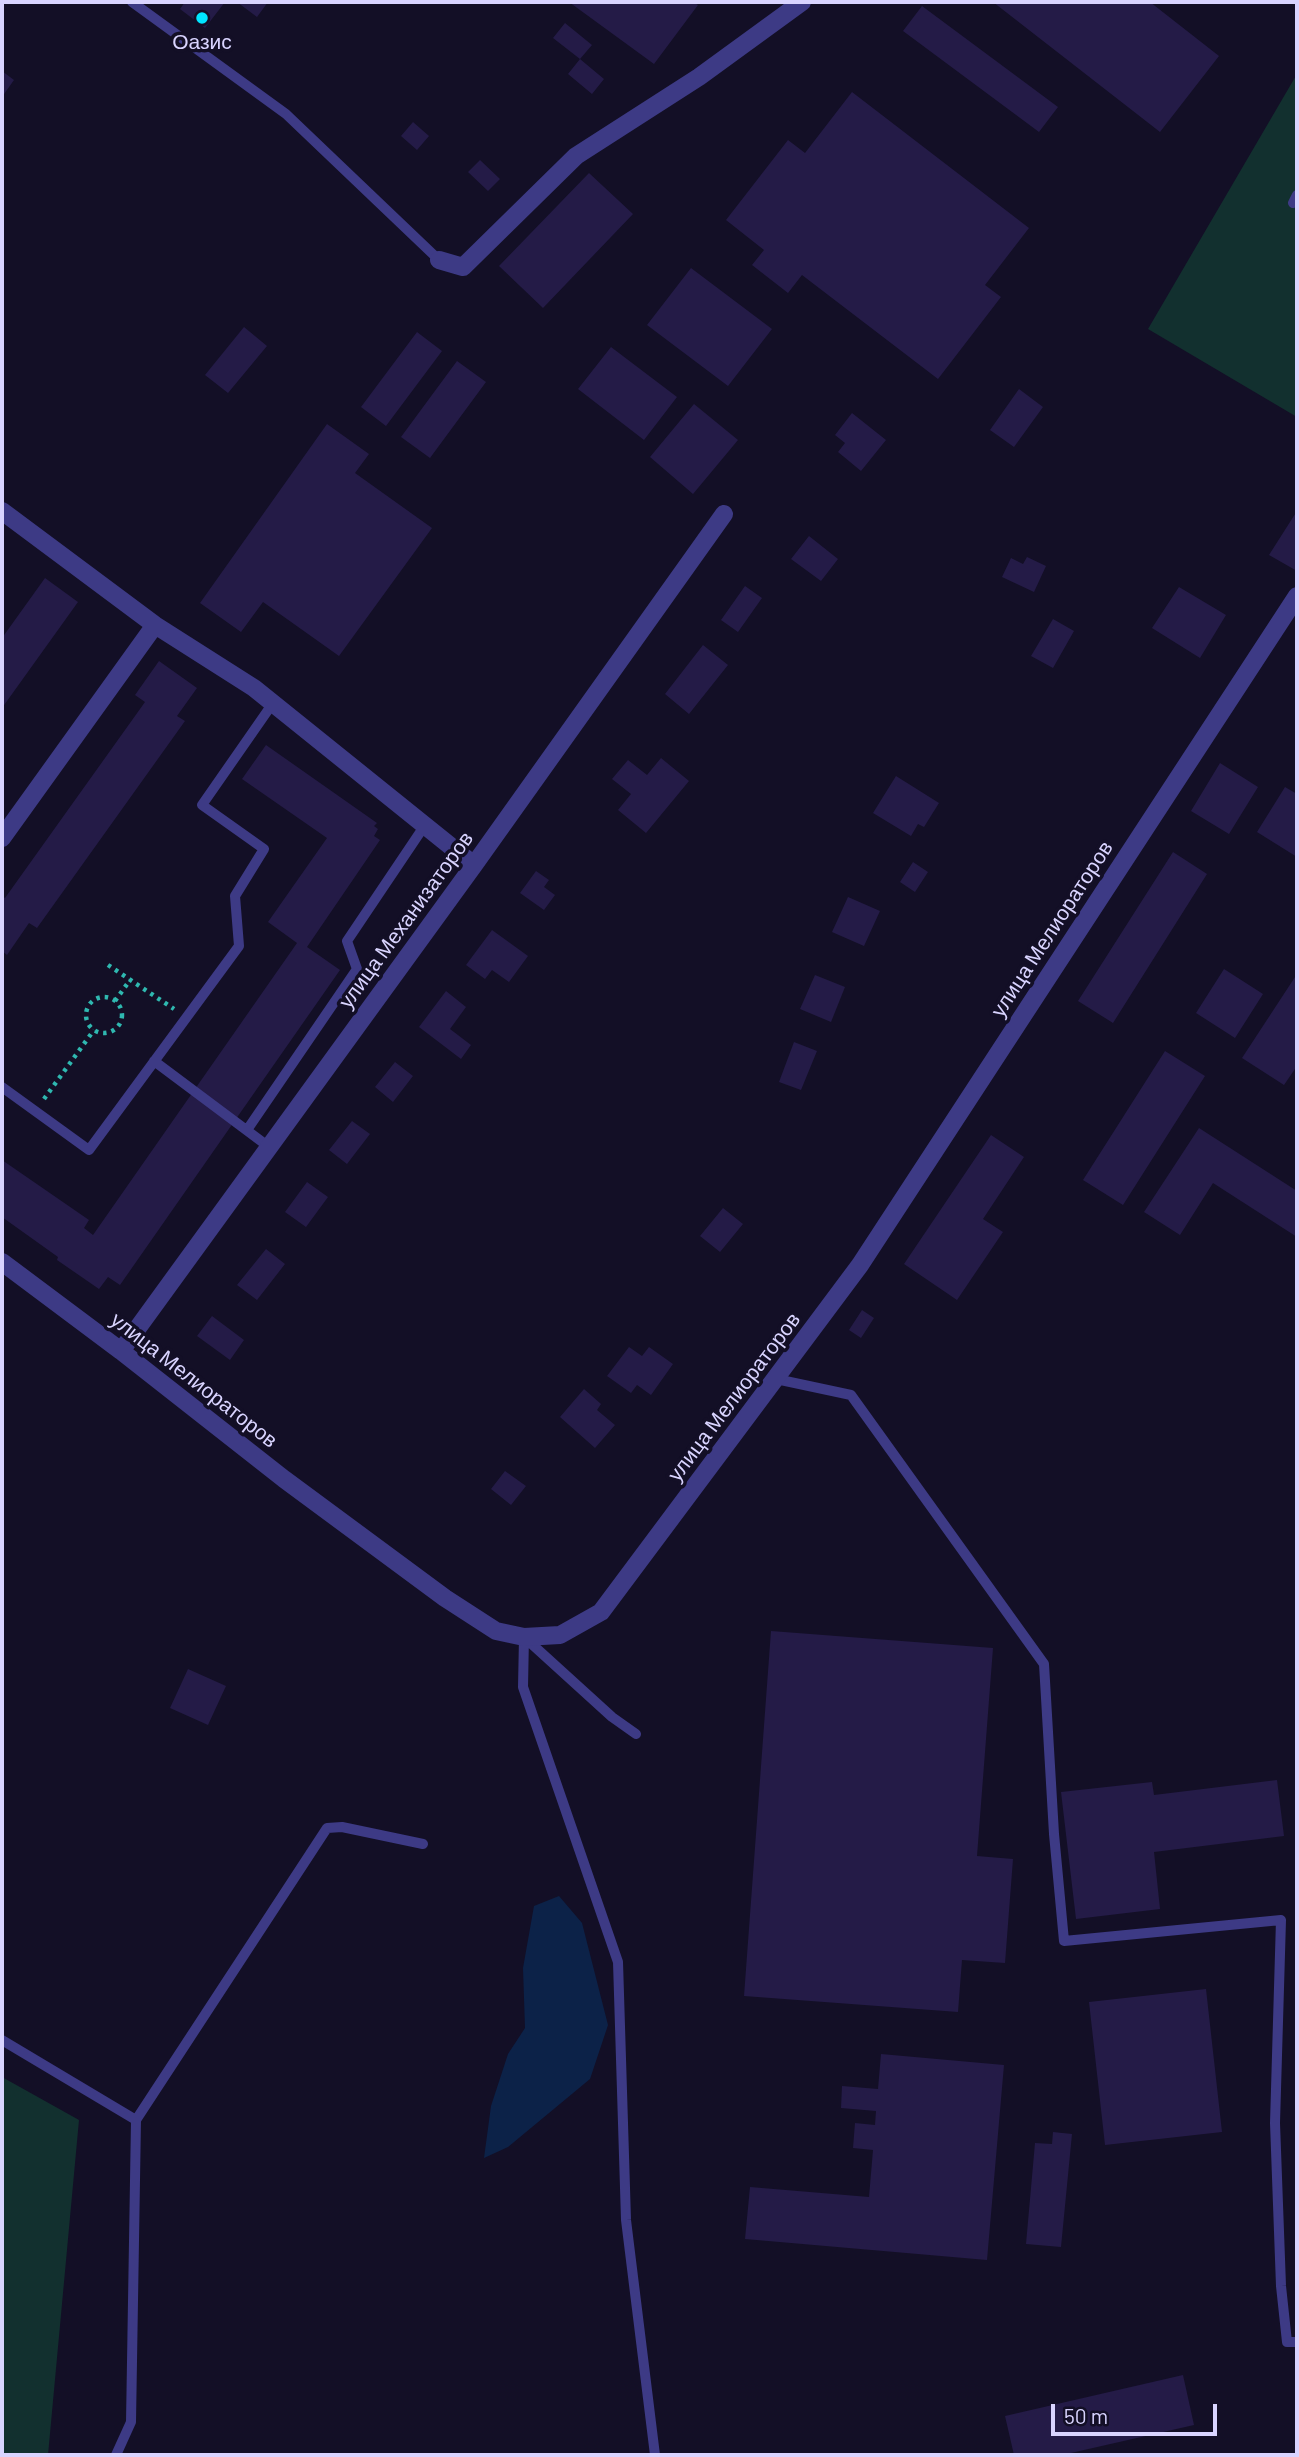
<!DOCTYPE html>
<meta charset="utf-8">
<style>
body{margin:0}
#map{position:relative;width:1299px;height:2457px;overflow:hidden;background:#130f26;font-family:Barlow,sans-serif}
canvas{display:block}
.frame{position:absolute;inset:0;border:4px solid #d9d4ff;pointer-events:none}
.scale{position:absolute;left:1051px;top:2404px;width:166px;height:32px;box-sizing:border-box;border:4px solid #d9d4ff;border-top:0;padding-left:9px;font-size:21px;line-height:24px;white-space:nowrap;color:#d9d4ff;-webkit-text-stroke:5px #130f26;paint-order:stroke}
</style>
<div id="map">
<canvas width="1299" height="2457"></canvas>
<div class="frame"></div>
<div class="scale">50 m</div>
</div>
<script>
const context = document.querySelector('canvas').getContext('2d');
context.lineJoin = 'round';
function paint(path, color) {
  context.fillStyle = color;
  context.fill(path, 'evenodd');
}
function toPath(rows) {
  const path = new Path2D();
  for (const r of rows) {
    if (r.length === 3) {
      path.moveTo(r[0] + r[2], r[1]);
      path.arc(r[0], r[1], r[2], 0, 2 * Math.PI);
      continue;
    }
    path.moveTo(r[0], r[1]);
    for (let i = 2; i < r.length; i += 2) path.lineTo(r[i], r[i + 1]);
  }
  return path;
}
function strokePath(path, color, width, dash) {
  context.strokeStyle = color;
  context.lineWidth = width;
  context.lineCap = dash ? 'butt' : 'round';
  context.setLineDash(dash || []);
  context.stroke(path);
}
function label(font, color, halo, rows, align = 'center') {
  context.font = font + ' Barlow,sans-serif';
  context.lineWidth = 7;
  context.setLineDash([]);
  context.textBaseline = 'middle';
  context.strokeStyle = halo;
  context.fillStyle = color;
  for (const [text, x, y, turn = 0] of rows) {
    context.save();
    context.translate(x, y);
    context.rotate((+turn || 0) * Math.PI / 180);
    context.textAlign = isNaN(turn) ? turn : align;
    if (halo) context.strokeText(text, 0, 0);
    context.fillText(text, 0, 0);
    context.restore();
  }
}
paint(toPath([
 [1297,74,1297,417,1148,329],
 [2,2077,79,2120,48,2455,2,2455]
]), '#12302f');
paint(toPath([
 [559,1896,582,1923,608,2025,590,2079,508,2147,484,2158,491,2106,508,2054,525,2028,523,1968,534,1906]
]), '#0c2248');
paint(toPath([
 [185,2,225,2,205,28,180,9],
 [237,2,268,2,257,17],
 [569,2,693,2,698,5,654,64],
 [993,2,1150,2,1219,56,1160,132],
 [922,6,1058,107,1039,132,903,31],
 [565,23,592,45,580,59,553,38],
 [580,59,604,79,592,94,568,74],
 [2,71,14,80,2,97],
 [852,92,1029,228,985,285,1001,297,938,379,802,275,788,293,752,265,764,250,726,220,788,140,805,153],
 [413,122,429,136,417,150,401,136],
 [480,160,500,179,488,191,468,172],
 [589,173,633,214,543,308,499,266],
 [691,268,772,329,728,386,647,325],
 [244,327,267,346,228,393,205,375],
 [417,332,442,351,386,426,361,407],
 [611,347,677,397,644,440,578,389],
 [457,361,486,382,430,458,401,437],
 [1019,389,1043,407,1014,447,990,430],
 [694,404,738,440,693,494,650,457],
 [852,413,886,440,861,471,838,452,845,443,835,435],
 [327,424,369,454,355,473,432,528,339,656,263,602,241,632,200,603],
 [1297,511,1297,571,1269,555],
 [809,536,838,559,821,581,791,559],
 [1027,557,1046,566,1034,592,1002,577,1011,558,1023,564],
 [45,578,78,602,2,708,2,638],
 [745,586,762,598,738,632,721,620],
 [1179,587,1226,615,1200,658,1152,628],
 [1053,619,1074,631,1053,668,1031,656],
 [703,645,728,665,689,714,665,694],
 [159,661,197,688,177,716,185,721,37,928,29,923,7,955,2,951,2,896,5,898,145,702,135,695],
 [266,745,377,823,374,826,378,829,374,836,380,840,307,947,340,970,120,1285,108,1277,99,1289,57,1260,58,1257,2,1217,2,1160,89,1220,84,1228,93,1235,297,943,268,922,327,838,242,779],
 [661,758,689,781,646,833,618,810,631,794,612,779,628,760,647,775],
 [1220,763,1258,787,1229,834,1191,811],
 [896,776,939,803,924,827,918,824,911,836,873,813],
 [1285,787,1297,794,1297,857,1257,832],
 [1173,852,1207,874,1113,1023,1078,1001],
 [913,862,928,872,915,892,900,882],
 [536,871,549,880,544,887,555,895,544,910,520,893],
 [848,897,880,911,864,946,832,932],
 [492,930,528,956,509,982,492,970,485,979,466,965],
 [1224,969,1263,994,1235,1038,1196,1013],
 [1297,974,1297,1066,1284,1085,1242,1058],
 [815,975,845,987,831,1022,800,1009],
 [446,991,466,1007,450,1029,471,1045,461,1059,419,1027],
 [794,1042,817,1051,801,1090,779,1082],
 [1165,1051,1205,1076,1123,1205,1083,1180],
 [395,1062,413,1076,393,1102,375,1087],
 [352,1121,370,1134,347,1164,329,1150],
 [1199,1128,1297,1191,1297,1237,1213,1183,1180,1235,1144,1212],
 [991,1135,1024,1157,983,1219,1003,1232,957,1300,904,1264],
 [307,1182,328,1197,306,1227,285,1212],
 [723,1208,743,1224,720,1252,700,1236],
 [266,1249,285,1264,257,1300,237,1285],
 [862,1310,874,1318,861,1338,849,1330],
 [212,1316,244,1340,230,1360,197,1336],
 [629,1347,642,1356,649,1347,673,1364,651,1395,637,1385,631,1393,607,1376],
 [584,1389,601,1404,597,1410,615,1425,595,1448,560,1417],
 [505,1471,526,1486,511,1505,491,1489],
 [771,1631,993,1648,977,1856,1013,1859,1005,1963,962,1960,958,2012,744,1996],
 [188,1669,226,1686,208,1725,170,1708],
 [1277,1780,1284,1836,1154,1852,1160,1909,1076,1919,1061,1792,1152,1782,1154,1795],
 [1206,1989,1222,2132,1105,2145,1089,2002],
 [881,2054,1004,2065,987,2260,745,2239,750,2187,869,2197,873,2150,853,2148,855,2123,875,2125,876,2111,841,2108,842,2086,878,2089],
 [1053,2132,1072,2134,1061,2247,1026,2244,1035,2143,1052,2144],
 [1183,2375,1194,2425,1062,2455,1014,2455,1005,2416]
]), '#241b47');
strokePath(toPath([
 [108,965,174,1009],
 [104,1015,18],
 [115,1001,130,980],
 [44,1099,94,1030]
]), '#2fb8b0', 4.5, [3.5, 5]);
strokePath(toPath([
 [132,2,286,114,439,260],
 [1293,203,1297,195],
 [154,1061,269,1147],
 [2,1087,89,1150,239,946,235,896,264,849,202,805,273,703],
 [247,1130,357,969,347,941,425,825],
 [776,1379,851,1395,1044,1664,1054,1834,1064,1941,1281,1920,1275,2123,1281,2286,1287,2342,1297,2342],
 [636,1734,612,1717,524,1637,523,1687,618,1962,626,2220,655,2455],
 [2,2040,136,2120,131,2422,116,2455],
 [136,2120,327,1828,342,1827,423,1844]
]), '#3d3a85', 10);
strokePath(toPath([
 [439,260,463,267,576,156,699,77,802,2],
 [2,511,155,625,254,688,474,865],
 [2,838,155,625],
 [2,1262,121,1351,284,1479,445,1598,496,1631,524,1637,560,1635,601,1612,860,1265,1297,596],
 [121,1351,474,865,724,514]
]), '#3d3a85', 18);
for (const [x, y, r, color] of [
 [202,18,7,"#00e5ff"]
]) {
  const dot = new Path2D();
  dot.arc(x, y, r, 0, 2 * Math.PI);
  context.fillStyle = color;
  context.fill(dot);
  strokePath(dot, '#130f26', 2.5);
}
label('21px', '#d9d4ff', '#130f26', [
 ["Оазис",202,42]
]);
label('21px', '#d9d4ff', '#130f26', [
 ["улица Механизаторов",406,920,-54],
 ["улица Мелиораторов",1052,929,-57],
 ["улица Мелиораторов",194,1380,38],
 ["улица Мелиораторов",734,1397,-53]
]);
</script>
